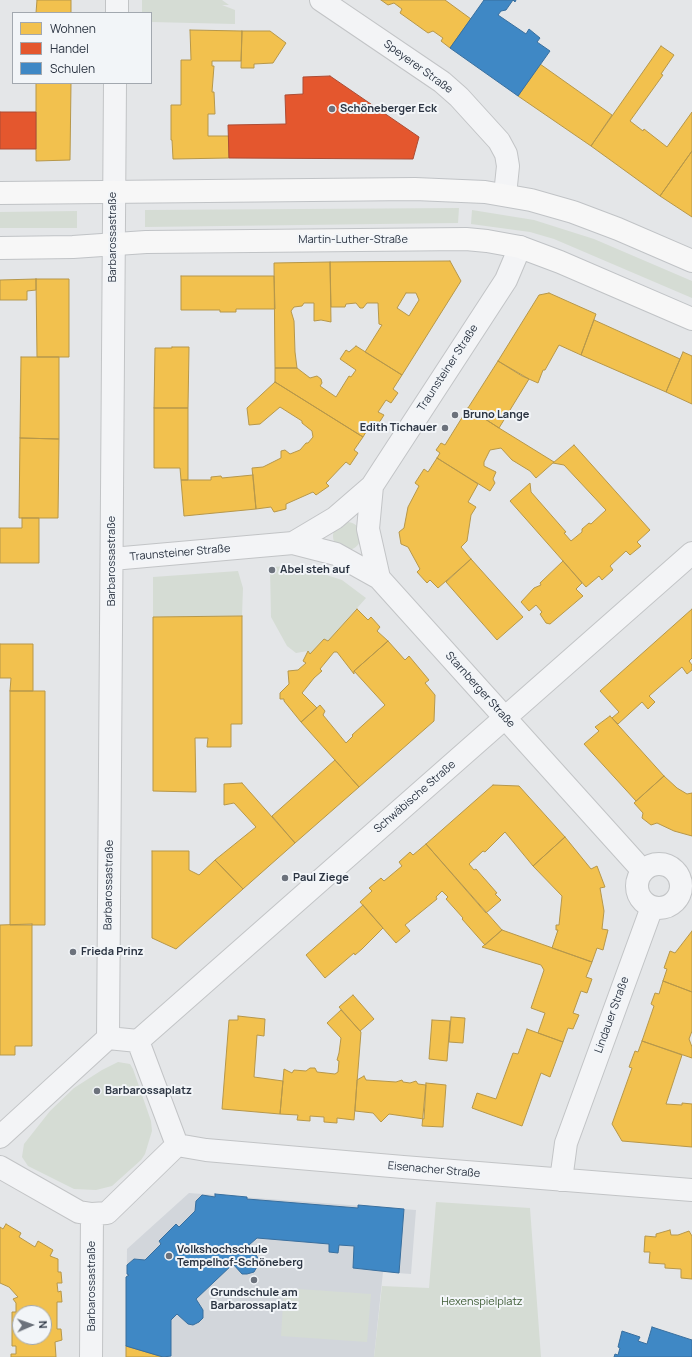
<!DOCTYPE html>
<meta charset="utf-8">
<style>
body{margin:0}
#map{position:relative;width:692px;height:1357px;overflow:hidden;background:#e4e6e8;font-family:Manrope,sans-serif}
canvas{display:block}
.legend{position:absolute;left:12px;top:12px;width:140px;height:72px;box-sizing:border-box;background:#f2f5f8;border:1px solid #a2a8af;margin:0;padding:5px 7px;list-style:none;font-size:12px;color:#2b3442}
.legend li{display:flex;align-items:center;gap:8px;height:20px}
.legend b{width:20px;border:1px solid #a2a8af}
.north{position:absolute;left:12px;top:1305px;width:40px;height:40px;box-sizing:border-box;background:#f2f5f8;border:1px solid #a2a8af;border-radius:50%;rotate:88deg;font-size:11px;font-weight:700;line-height:16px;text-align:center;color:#2b3442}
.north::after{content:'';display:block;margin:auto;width:14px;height:18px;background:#6c727c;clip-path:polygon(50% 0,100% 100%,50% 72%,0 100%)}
</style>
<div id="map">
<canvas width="692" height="1357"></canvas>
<ul class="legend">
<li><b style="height:11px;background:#f2c14e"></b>Wohnen</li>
<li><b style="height:11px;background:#e4572e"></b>Handel</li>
<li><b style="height:11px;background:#3f88c5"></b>Schulen</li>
</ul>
<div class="north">N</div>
</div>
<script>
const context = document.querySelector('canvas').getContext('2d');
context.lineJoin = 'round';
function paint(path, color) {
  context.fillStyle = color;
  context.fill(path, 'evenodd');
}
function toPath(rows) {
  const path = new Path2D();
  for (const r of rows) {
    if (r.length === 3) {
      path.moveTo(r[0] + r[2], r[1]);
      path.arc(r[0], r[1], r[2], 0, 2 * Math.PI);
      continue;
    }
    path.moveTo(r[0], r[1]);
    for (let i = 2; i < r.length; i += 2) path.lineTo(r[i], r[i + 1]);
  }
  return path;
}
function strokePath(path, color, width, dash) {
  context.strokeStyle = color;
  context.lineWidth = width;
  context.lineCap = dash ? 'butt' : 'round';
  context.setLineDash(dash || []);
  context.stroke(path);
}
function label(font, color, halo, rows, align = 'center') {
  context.font = font + ' Manrope,sans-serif';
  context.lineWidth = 4;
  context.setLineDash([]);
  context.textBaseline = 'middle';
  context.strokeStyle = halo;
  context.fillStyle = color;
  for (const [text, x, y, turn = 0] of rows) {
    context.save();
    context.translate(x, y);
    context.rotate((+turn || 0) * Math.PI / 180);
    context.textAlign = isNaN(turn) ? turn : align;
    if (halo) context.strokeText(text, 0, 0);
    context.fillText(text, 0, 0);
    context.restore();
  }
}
paint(toPath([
 [189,1193,416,1210,411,1274,383,1272,374,1357,163,1357,126,1346,127,1249]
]), '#d2d6db');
paint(toPath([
 [142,0,222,0,229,5,222,5,235,10,235,24,151,22,151,13,142,13],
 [459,208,458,223,145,227,145,210],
 [472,210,534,220,594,239,692,281,692,298,554,239,530,232,471,224],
 [77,211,77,228,0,228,0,212],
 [347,536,14],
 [293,566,305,568,342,580,366,598,328,641,324,639,310,654,308,651,296,653,287,646,271,617,270,567],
 [238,571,243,588,242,616,153,617,153,577],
 [118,1062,130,1064,133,1069,151,1121,152,1131,145,1154,141,1160,112,1186,96,1190,74,1189,28,1166,22,1157,24,1144,50,1111,74,1088,102,1070],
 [436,1202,530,1208,541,1357,374,1357,382,1286,429,1288],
 [284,1288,371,1294,367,1342,281,1336]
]), '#d5dcd4');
const homes = toPath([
 [37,0,71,0,71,13,36,13,37,0],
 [381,0,445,0,471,19,450,48,441,41,443,38,433,31,428,33,400,13,402,9,394,3,388,5,381,0],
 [190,30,242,31,241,61,212,61,212,66,214,66,212,92,214,92,215,114,208,114,208,136,229,136,229,158,173,159,172,140,171,140,171,105,181,105,181,60,191,60,190,30],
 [242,31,270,31,286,43,273,63,254,64,254,68,241,68,242,31],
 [661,46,674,55,661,74,663,75,630,121,643,131,644,129,667,147,692,112,692,151,660,196,591,146,661,46],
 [540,64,612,115,591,146,518,96,540,64],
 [36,83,71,83,70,160,36,161,36,83],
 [692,151,692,217,660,196,692,151],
 [450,261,461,281,402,375,365,352,382,325,379,324,378,303,367,303,363,308,360,308,356,303,346,304,345,307,331,307,330,262,450,261],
 [406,293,416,293,419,300,409,316,397,308,406,293],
 [330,262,331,322,321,320,314,321,314,303,304,303,302,306,294,307,291,311,294,321,295,352,297,368,275,368,274,263,330,262],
 [181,276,274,276,275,309,236,309,236,312,220,312,220,310,181,310,181,276],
 [36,279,69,279,69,357,37,357,36,279],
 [36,279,36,290,27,291,27,300,0,300,0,280,36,279],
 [549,293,596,314,581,355,559,345,545,370,543,370,538,383,522,376,498,361,539,295,549,293],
 [594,320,680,359,666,392,581,355,594,320],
 [356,346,402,375,393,389,398,393,391,403,386,400,378,412,384,415,377,426,372,422,363,437,275,382,275,368,297,368,310,378,317,376,321,379,322,383,320,386,336,397,349,376,351,377,356,370,340,359,346,350,349,352,356,346],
 [172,347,189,347,188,408,154,408,155,348,172,348,172,347],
 [683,352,692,356,692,404,666,392,683,352],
 [21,357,59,357,59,439,20,438,21,357],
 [498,361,529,379,499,428,468,408,498,361],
 [275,382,363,437,354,450,358,453,350,465,346,462,326,483,329,486,316,495,313,492,286,504,286,509,274,512,271,507,256,509,252,468,263,467,281,458,281,451,285,450,290,454,300,450,306,443,308,443,313,437,312,431,302,423,302,421,280,407,260,424,249,425,247,408,275,382],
 [154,408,188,408,188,480,181,480,180,468,154,468,154,408],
 [468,408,499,428,554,462,536,478,530,471,512,460,501,448,490,450,484,462,484,466,496,472,493,479,495,483,490,491,437,458,440,453,436,450,441,443,445,445,468,408],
 [20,438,59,439,58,518,19,518,20,438],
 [574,445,650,530,637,542,641,546,630,555,626,551,610,566,613,570,602,580,599,576,586,587,510,501,530,483,531,492,566,532,564,533,571,541,582,532,582,529,589,523,591,524,606,510,564,465,553,463,574,445],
 [437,458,478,484,468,502,476,507,471,515,467,541,461,547,471,559,438,588,430,580,427,583,417,572,420,569,408,547,401,544,399,532,404,528,408,507,419,486,415,483,424,469,428,472,437,458],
 [253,475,256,509,184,516,181,480,211,480,211,477,221,476,222,478,253,475],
 [22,518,39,518,39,563,0,563,0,528,22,528,22,518],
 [471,559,523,617,497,640,446,582,471,559],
 [563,561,582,583,576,589,583,596,550,624,546,623,540,614,542,612,536,605,529,611,521,602,534,588,541,585,540,583,563,561],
 [357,609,368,620,371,617,380,627,377,631,388,641,354,671,354,674,337,652,334,652,320,669,322,671,314,678,302,693,317,708,301,722,284,701,284,699,280,699,280,693,289,684,288,671,298,670,306,663,303,661,308,651,310,654,324,639,328,641,357,609],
 [692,609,692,658,689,661,692,665,692,670,687,674,682,667,649,696,655,702,648,709,642,702,618,724,612,718,619,712,600,691,692,609],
 [242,616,242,724,231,724,231,747,207,747,208,738,195,738,196,792,153,791,153,617,242,616],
 [388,641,405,660,409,656,429,680,425,683,435,695,434,721,359,787,301,722,320,705,325,711,323,715,346,743,353,736,352,735,385,705,354,671,388,641],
 [0,644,33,644,33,691,10,691,11,678,0,678,0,644],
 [10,691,45,691,45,925,10,925,10,691],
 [610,716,664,776,636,801,584,744,599,731,595,727,610,716],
 [335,760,359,787,295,843,272,816,335,760],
 [664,776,677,788,687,794,692,793,692,836,674,831,657,823,651,825,642,818,643,813,634,803,664,776],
 [242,783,295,843,243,889,215,860,256,827,234,803,224,805,224,784,242,783],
 [493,785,519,786,565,837,533,866,505,832,485,852,483,851,469,864,474,870,476,869,497,893,495,894,501,900,486,913,426,844,493,785],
 [565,837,591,869,597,866,605,887,600,888,604,911,602,929,608,930,603,950,597,948,592,962,552,948,558,930,556,930,556,925,559,925,562,896,533,866,565,837],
 [426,844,502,930,485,945,462,919,463,918,446,899,448,897,442,891,436,897,437,899,405,925,410,931,396,943,360,902,372,891,369,888,381,878,384,881,402,866,399,862,410,852,413,855,426,844],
 [152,851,189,851,189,870,199,875,215,860,243,889,176,949,152,938,152,851],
 [363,905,383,928,362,949,355,955,354,953,325,978,306,955,363,905],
 [32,924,32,1046,15,1046,15,1055,0,1055,0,925,32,924],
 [502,930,592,962,586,977,592,979,587,993,581,991,573,1013,579,1015,573,1029,568,1028,563,1042,538,1033,545,1013,531,1008,544,970,541,965,482,947,502,930],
 [692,931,692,992,663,981,667,969,664,968,670,951,675,953,692,931],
 [663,981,692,992,692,1031,689,1039,692,1047,692,1058,642,1041,654,1006,651,1004,655,993,659,994,663,981],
 [353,995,374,1019,360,1031,339,1007,353,995],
 [341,1010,361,1032,354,1120,337,1118,337,1123,324,1122,324,1117,310,1116,310,1121,297,1120,298,1115,280,1114,284,1069,292,1073,294,1070,306,1071,310,1068,315,1068,317,1072,335,1074,338,1072,339,1061,337,1060,339,1053,341,1038,327,1023,341,1010],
 [238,1016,265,1019,264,1036,257,1035,254,1077,283,1081,280,1114,222,1109,229,1020,238,1020,238,1016],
 [451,1017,465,1018,463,1043,449,1042,451,1017],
 [432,1020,450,1021,447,1061,429,1059,432,1020],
 [527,1029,563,1042,550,1077,541,1073,522,1126,472,1108,477,1093,496,1099,513,1053,518,1054,527,1029],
 [642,1041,682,1055,666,1104,682,1105,682,1103,692,1104,692,1147,622,1141,612,1124,632,1068,629,1067,635,1051,638,1052,642,1041],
 [364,1076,366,1080,396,1082,402,1080,403,1082,410,1083,416,1081,418,1084,426,1085,424,1119,389,1114,381,1122,373,1113,355,1111,357,1080,364,1076],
 [426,1083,446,1085,443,1127,422,1126,426,1083],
 [6,1224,21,1233,19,1237,35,1247,38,1241,53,1250,50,1256,58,1259,58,1272,61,1272,62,1283,57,1283,58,1292,61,1291,62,1302,57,1302,57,1329,61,1329,62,1340,55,1342,56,1357,11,1357,11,1354,16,1354,16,1346,12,1346,12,1312,16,1312,16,1303,13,1299,18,1297,9,1287,0,1283,0,1227,3,1229,6,1224],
 [20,1313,44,1313,44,1337,20,1337,20,1313],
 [670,1230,671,1235,678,1235,689,1231,692,1236,692,1279,681,1278,681,1269,665,1268,665,1264,649,1263,650,1252,644,1252,645,1236,656,1237,656,1234,670,1230],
 [126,1346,163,1357,126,1357,126,1346]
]);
paint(homes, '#f2c14e');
strokePath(homes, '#b6974a', 1);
const shops = toPath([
 [330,76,419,137,413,159,229,158,228,125,286,124,285,95,303,94,303,77,330,76],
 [0,112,36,112,36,149,0,149,0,112]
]);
paint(shops, '#e4572e');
strokePath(shops, '#ac4c34', 1);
const schools = toPath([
 [484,0,516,0,515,2,513,0,506,10,501,11,498,15,526,34,529,29,540,38,537,42,550,51,518,96,450,48,484,0],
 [215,1194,247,1197,247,1199,358,1208,358,1205,404,1209,399,1273,353,1268,354,1246,339,1245,338,1253,329,1252,329,1244,257,1238,249,1245,258,1258,258,1265,254,1272,247,1274,242,1274,233,1264,196,1299,203,1310,203,1318,199,1322,193,1325,188,1324,177,1314,171,1320,171,1356,163,1357,126,1346,126,1277,129,1275,127,1274,127,1265,134,1259,145,1260,161,1244,159,1241,176,1224,179,1227,195,1211,196,1201,202,1195,215,1197,215,1194],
 [652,1327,692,1340,692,1357,614,1357,615,1354,618,1355,620,1348,618,1347,622,1331,640,1337,638,1341,647,1344,652,1327]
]);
paint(schools, '#3f88c5');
strokePath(schools, '#396f9e', 1);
const minor = toPath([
 [321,0,442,82,459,97,499,141,506,154,508,166,505,195],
 [117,13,117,0],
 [372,486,368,529,379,578],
 [293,543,336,554,379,578,643,871],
 [112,559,293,543,335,518,372,486,506,280,520,247],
 [659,886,22],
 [108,1038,115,83],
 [138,1041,692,553],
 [0,1137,108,1038,138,1041,177,1145],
 [177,1145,206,1150,403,1167,692,1190],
 [0,1167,79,1212,92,1214,107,1213,177,1145],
 [561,1180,566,1143,652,907],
 [91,1357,92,1214]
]);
const primary = toPath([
 [0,193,415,189,485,192,531,200,573,212,618,229,692,261],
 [0,248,73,247,146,242,466,239,487,241,520,247,560,262,692,319]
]);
strokePath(minor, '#c2c4c6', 24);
strokePath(primary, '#c0c3c6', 24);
strokePath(minor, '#f3f4f6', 22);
strokePath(primary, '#f7f7f7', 22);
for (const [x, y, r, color] of [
 [332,109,4,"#6c727c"],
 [455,415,4,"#6c727c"],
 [445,428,4,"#6c727c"],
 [272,570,4,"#6c727c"],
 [285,878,4,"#6c727c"],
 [73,952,4,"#6c727c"],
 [97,1091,4,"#6c727c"],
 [169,1256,4,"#6c727c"],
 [254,1280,4,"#6c727c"]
]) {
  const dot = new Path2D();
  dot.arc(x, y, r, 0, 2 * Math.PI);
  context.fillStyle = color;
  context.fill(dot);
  strokePath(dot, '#f2f5f8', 1.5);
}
label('11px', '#2b3442', '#f2f5f8', [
 ["Speyerer Straße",418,67,36],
 ["Barbarossastraße",113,237,-90],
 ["Martin-Luther-Straße",353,240],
 ["Traunsteiner Straße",448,368,-57],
 ["Traunsteiner Straße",180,553,-5],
 ["Barbarossastraße",112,561,-90],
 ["Starnberger Straße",480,690,48],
 ["Schwäbische Straße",415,797,-41],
 ["Barbarossastraße",109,885,-89],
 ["Lindauer Straße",612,1015,-70],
 ["Eisenacher Straße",434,1170,5],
 ["Barbarossastraße",92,1286,-90]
]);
label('bold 11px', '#2b3442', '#f2f5f8', [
 ["Schöneberger Eck",340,109],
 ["Bruno Lange",463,415],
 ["Edith Tichauer",437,428,"right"],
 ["Abel steh auf",280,570],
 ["Paul Ziege",293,878],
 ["Frieda Prinz",81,952],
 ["Barbarossaplatz",105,1091],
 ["Volkshochschule",177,1250],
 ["Tempelhof-Schöneberg",177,1263],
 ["Grundschule am",254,1293,"center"],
 ["Barbarossaplatz",254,1306,"center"]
], 'left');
label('11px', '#415e38', '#f2f5f8', [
 ["Hexenspielplatz",482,1302]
]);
</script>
